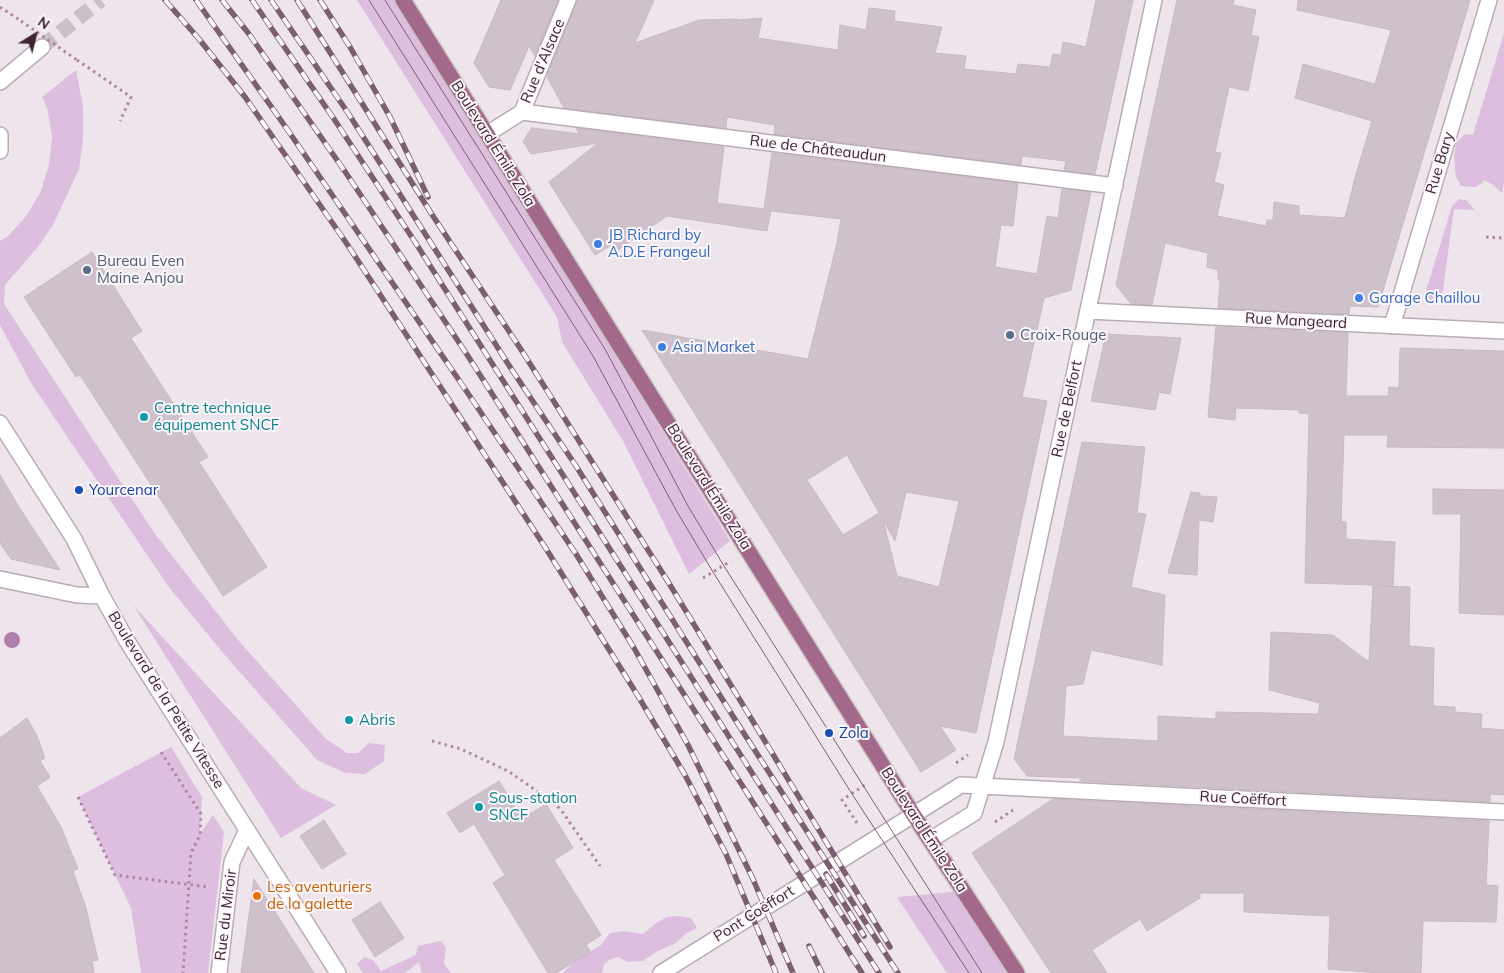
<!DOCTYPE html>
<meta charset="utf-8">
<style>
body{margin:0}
#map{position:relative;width:1504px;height:973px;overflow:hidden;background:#eee5ec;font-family:Mulish,sans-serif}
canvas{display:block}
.north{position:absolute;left:10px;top:10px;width:50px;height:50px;-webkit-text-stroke:4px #faf5f9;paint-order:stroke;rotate:36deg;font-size:14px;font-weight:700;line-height:20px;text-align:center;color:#402335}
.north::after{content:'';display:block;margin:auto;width:18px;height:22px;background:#402335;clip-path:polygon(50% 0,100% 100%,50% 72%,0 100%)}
</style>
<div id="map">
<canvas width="1504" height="973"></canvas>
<div class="north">N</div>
</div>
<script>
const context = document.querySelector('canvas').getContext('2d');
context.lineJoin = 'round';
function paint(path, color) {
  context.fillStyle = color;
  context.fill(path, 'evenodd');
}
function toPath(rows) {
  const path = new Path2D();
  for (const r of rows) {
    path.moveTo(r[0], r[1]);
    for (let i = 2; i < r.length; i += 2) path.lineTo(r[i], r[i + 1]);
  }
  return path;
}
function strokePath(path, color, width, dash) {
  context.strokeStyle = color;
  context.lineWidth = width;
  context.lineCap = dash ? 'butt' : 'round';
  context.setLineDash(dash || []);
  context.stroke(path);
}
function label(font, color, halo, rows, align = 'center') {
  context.font = font + ' Mulish,sans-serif';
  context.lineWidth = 4;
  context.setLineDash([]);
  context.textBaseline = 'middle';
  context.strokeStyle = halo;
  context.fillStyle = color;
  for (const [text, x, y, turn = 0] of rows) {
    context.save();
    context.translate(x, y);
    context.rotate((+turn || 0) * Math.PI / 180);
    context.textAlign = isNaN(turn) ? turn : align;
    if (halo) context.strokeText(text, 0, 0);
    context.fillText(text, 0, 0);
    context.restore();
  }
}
paint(toPath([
 [357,0,394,0,488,149,730,541,689,574,623,441,562,342,557,317],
 [1504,33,1504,182,1502,193,1492,184,1484,180,1482,183,1476,187,1461,186,1456,177,1454,158,1456,143,1465,134,1473,135],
 [76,70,83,106,83,139,79,169,53,225,37,248,5,285,4,304,155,534,239,641,326,739,347,753,358,753,369,743,385,745,384,761,365,774,345,773,317,760,223,653,168,586,31,383,0,325,0,241,8,236,27,215,41,191,49,164,52,136,47,108,42,97],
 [1459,199,1466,200,1475,210,1454,209,1441,304,1438,304,1429,299,1426,291,1452,206],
 [133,605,301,788,336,805,281,838],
 [171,747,202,797,200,834,213,815,224,832,208,973,141,973,131,908,78,797],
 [963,891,1017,973,947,973,897,897],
 [678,916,691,918,697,928,685,934,676,943,656,952,643,961,628,962,618,957,611,959,604,964,602,973,563,973,574,962,601,945,610,933,623,931,643,934,656,923,667,917],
 [440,941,446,947,444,964,451,973,422,973,419,962,405,973,363,973,357,964,364,957,373,960,381,971,416,955,418,946]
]), '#ddbedf');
const building = toPath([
 [501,0,558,0,535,56,529,46,510,90,489,87,474,63,501,0],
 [577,0,654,0,635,43,699,20,738,19,738,20,762,18,758,38,838,50,840,25,866,30,869,8,895,11,894,21,942,27,935,53,966,56,964,69,1016,74,1018,64,1050,67,1053,54,1061,55,1063,42,1086,47,1096,0,1133,0,1095,174,1064,170,1066,161,1022,156,1021,165,774,134,775,125,727,117,726,128,564,108,547,77,577,0],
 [1177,0,1234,0,1233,5,1256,10,1251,35,1259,37,1248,91,1229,87,1215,152,1221,153,1214,182,1224,185,1217,216,1266,226,1267,220,1273,220,1274,202,1299,206,1299,215,1345,218,1356,174,1372,121,1295,98,1303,64,1375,84,1391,30,1297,10,1298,0,1470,0,1378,307,1350,306,1349,314,1218,308,1220,280,1218,279,1218,270,1207,267,1208,253,1165,243,1152,305,1131,304,1116,285,1177,0],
 [532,128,579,134,576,128,724,147,717,203,764,209,772,153,1018,183,1013,226,1001,225,995,267,1037,274,1047,216,1058,218,1062,189,1091,192,1071,290,1044,298,1022,397,1047,401,976,733,940,726,956,750,921,772,642,330,808,359,837,243,841,219,771,211,767,231,667,216,615,252,610,246,595,255,549,182,598,143,531,154,523,141,532,128],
 [847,455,879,513,843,535,807,480,847,455],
 [906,492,959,501,939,587,897,576,883,520,895,541,906,492],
 [92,252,142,331,131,338,208,457,199,462,267,567,223,596,80,375,76,377,24,297,92,252],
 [1216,327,1348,333,1346,396,1388,396,1389,387,1399,388,1400,348,1504,351,1504,448,1387,447,1388,435,1344,435,1341,521,1346,522,1346,539,1395,542,1393,586,1379,586,1410,587,1409,646,1434,648,1433,706,1455,707,1455,712,1482,714,1481,728,1504,730,1504,795,1490,794,1490,802,1079,781,1084,778,1027,776,1014,759,1082,442,1145,447,1137,513,1146,514,1131,587,1165,595,1162,665,1091,650,1083,684,1066,686,1063,736,1158,741,1158,716,1216,719,1216,712,1318,714,1320,703,1269,690,1271,632,1333,635,1369,662,1373,585,1305,583,1309,414,1299,413,1299,410,1236,408,1235,420,1208,417,1216,327],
 [1106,334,1181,338,1170,394,1159,392,1155,410,1091,401,1106,334],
 [0,475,19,507,60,570,11,559,0,543,0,475],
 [1433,489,1504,490,1504,615,1459,613,1461,514,1433,514,1433,489],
 [1191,492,1200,493,1200,496,1217,497,1213,522,1199,520,1197,575,1168,573,1191,492],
 [27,718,37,736,45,758,40,761,50,777,37,786,61,827,78,869,73,871,86,908,98,960,92,961,94,973,0,973,0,738,27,718],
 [499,781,522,819,546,804,573,848,554,860,601,935,586,945,591,952,556,973,548,973,493,883,505,875,474,824,460,833,447,813,499,781],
 [1053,799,1489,821,1486,885,1498,886,1496,922,1423,921,1421,973,1379,973,1328,969,1330,916,1244,912,1244,893,1200,893,1200,898,1147,931,1140,919,1092,950,1107,973,1051,973,972,853,1053,799],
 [324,820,346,854,322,869,300,836,324,820],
 [254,879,300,951,314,973,241,973,254,879],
 [380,902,404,938,375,957,352,920,380,902]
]);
paint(building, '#cfc1cb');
strokePath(building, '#c8b7c3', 1);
strokePath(toPath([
 [42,47,101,0]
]), '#cbbec7', 15, [15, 8]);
const minor = toPath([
 [0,82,42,47],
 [522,112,1115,186],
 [487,134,522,112,568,0],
 [0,135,0,151],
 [1088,311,1504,331],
 [1392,326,1489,0],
 [0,423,74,539,102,596,127,641,338,973],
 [0,579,77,595,102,596],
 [930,840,974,813,996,742,1154,0],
 [219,973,232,862,247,830],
 [661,973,961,785,1504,812]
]);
const major = toPath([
 [403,0,913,814,1017,973]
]);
strokePath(minor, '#baabb5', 18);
strokePath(major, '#cac1c6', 18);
strokePath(toPath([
 [0,7,21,21],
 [77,60,131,97,120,121],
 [1486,237,1504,238],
 [703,578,731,561],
 [432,741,461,749,508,771,554,803,561,810,600,866],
 [161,752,201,814,200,835,191,853,183,973],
 [956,763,968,755],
 [78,797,115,875,208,887],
 [995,822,1013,810],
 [857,823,842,800,868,783]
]), '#b185a2', 3, [2.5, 4]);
strokePath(minor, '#fff', 15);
strokePath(major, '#a3698b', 15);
strokePath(toPath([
 [369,0,593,356,676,510,713,572,852,794,969,973],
 [385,0,605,349,688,506,724,566,982,973]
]), '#7b5e70', 1);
const rail = toPath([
 [165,0,199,39,245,97,347,244,545,547,638,696,685,775,726,854,776,973],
 [196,0,287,129,463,386,576,554,634,648,688,745,753,879,793,973],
 [222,0,249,34,346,173,466,353,862,973],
 [252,0,334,119,415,242,879,973],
 [271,0,348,113,512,370,576,466,736,721,898,973],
 [297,0,431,213,520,348,667,580,890,947],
 [320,0,350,47,390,117,428,197],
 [826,874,864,936],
 [809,946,822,973]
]);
strokePath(rail, '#7b5e70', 5.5);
strokePath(rail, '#faf5f9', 4, [11]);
strokePath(toPath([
 [21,21,77,60]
]), '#b185a2', 3, [2.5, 4]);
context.fillStyle = '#ad80a9';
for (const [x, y] of [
 [12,640]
]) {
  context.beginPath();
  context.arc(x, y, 8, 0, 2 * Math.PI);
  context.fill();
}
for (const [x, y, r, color] of [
 [598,244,5,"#3f7fe0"],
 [87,270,5,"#5c6f8a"],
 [1359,298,5,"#3f7fe0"],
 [1010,335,5,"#5c6f8a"],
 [662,347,5,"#3f7fe0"],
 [144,417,5,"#0f9aa8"],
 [79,490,5,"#1a4fb4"],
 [349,720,5,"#0f9aa8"],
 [829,733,5,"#1a4fb4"],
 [479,807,5,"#0f9aa8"],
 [257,896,5,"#e8710a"]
]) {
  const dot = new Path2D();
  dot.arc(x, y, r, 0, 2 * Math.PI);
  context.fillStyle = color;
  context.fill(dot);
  strokePath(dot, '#faf5f9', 2);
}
label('15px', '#402335', '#faf5f9', [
 ["Rue d'Alsace",543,61,-67],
 ["Boulevard Émile Zola",493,144,58],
 ["Rue de Châteaudun",818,149,7],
 ["Rue Bary",1440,163,-73],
 ["Rue Mangeard",1296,321,3],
 ["Rue de Belfort",1067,409,-78],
 ["Boulevard Émile Zola",709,487,58],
 ["Boulevard de la Petite Vitesse",166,700,58],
 ["Rue Coëffort",1243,799,3],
 ["Boulevard Émile Zola",924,830,57],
 ["Pont Coëffort",754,914,-32],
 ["Rue du Miroir",226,915,-83]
]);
label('15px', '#366cbe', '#faf5f9', [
 ["JB Richard by",608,235],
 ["A.D.E Frangeul",608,252],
 ["Garage Chaillou",1369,298],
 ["Asia Market",672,347]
], 'left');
label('15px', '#4e5e75', '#faf5f9', [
 ["Bureau Even",97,261],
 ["Maine Anjou",97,278],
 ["Croix-Rouge",1020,335]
], 'left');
label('15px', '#0d838f', '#faf5f9', [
 ["Centre technique",154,408],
 ["équipement SNCF",154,425],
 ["Abris",359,720],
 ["Sous-station",489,798],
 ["SNCF",489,815]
], 'left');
label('15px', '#164399', '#faf5f9', [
 ["Yourcenar",89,490],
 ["Zola",839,733]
], 'left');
label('15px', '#c56008', '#faf5f9', [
 ["Les aventuriers",267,887],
 ["de la galette",267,904]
], 'left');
</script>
